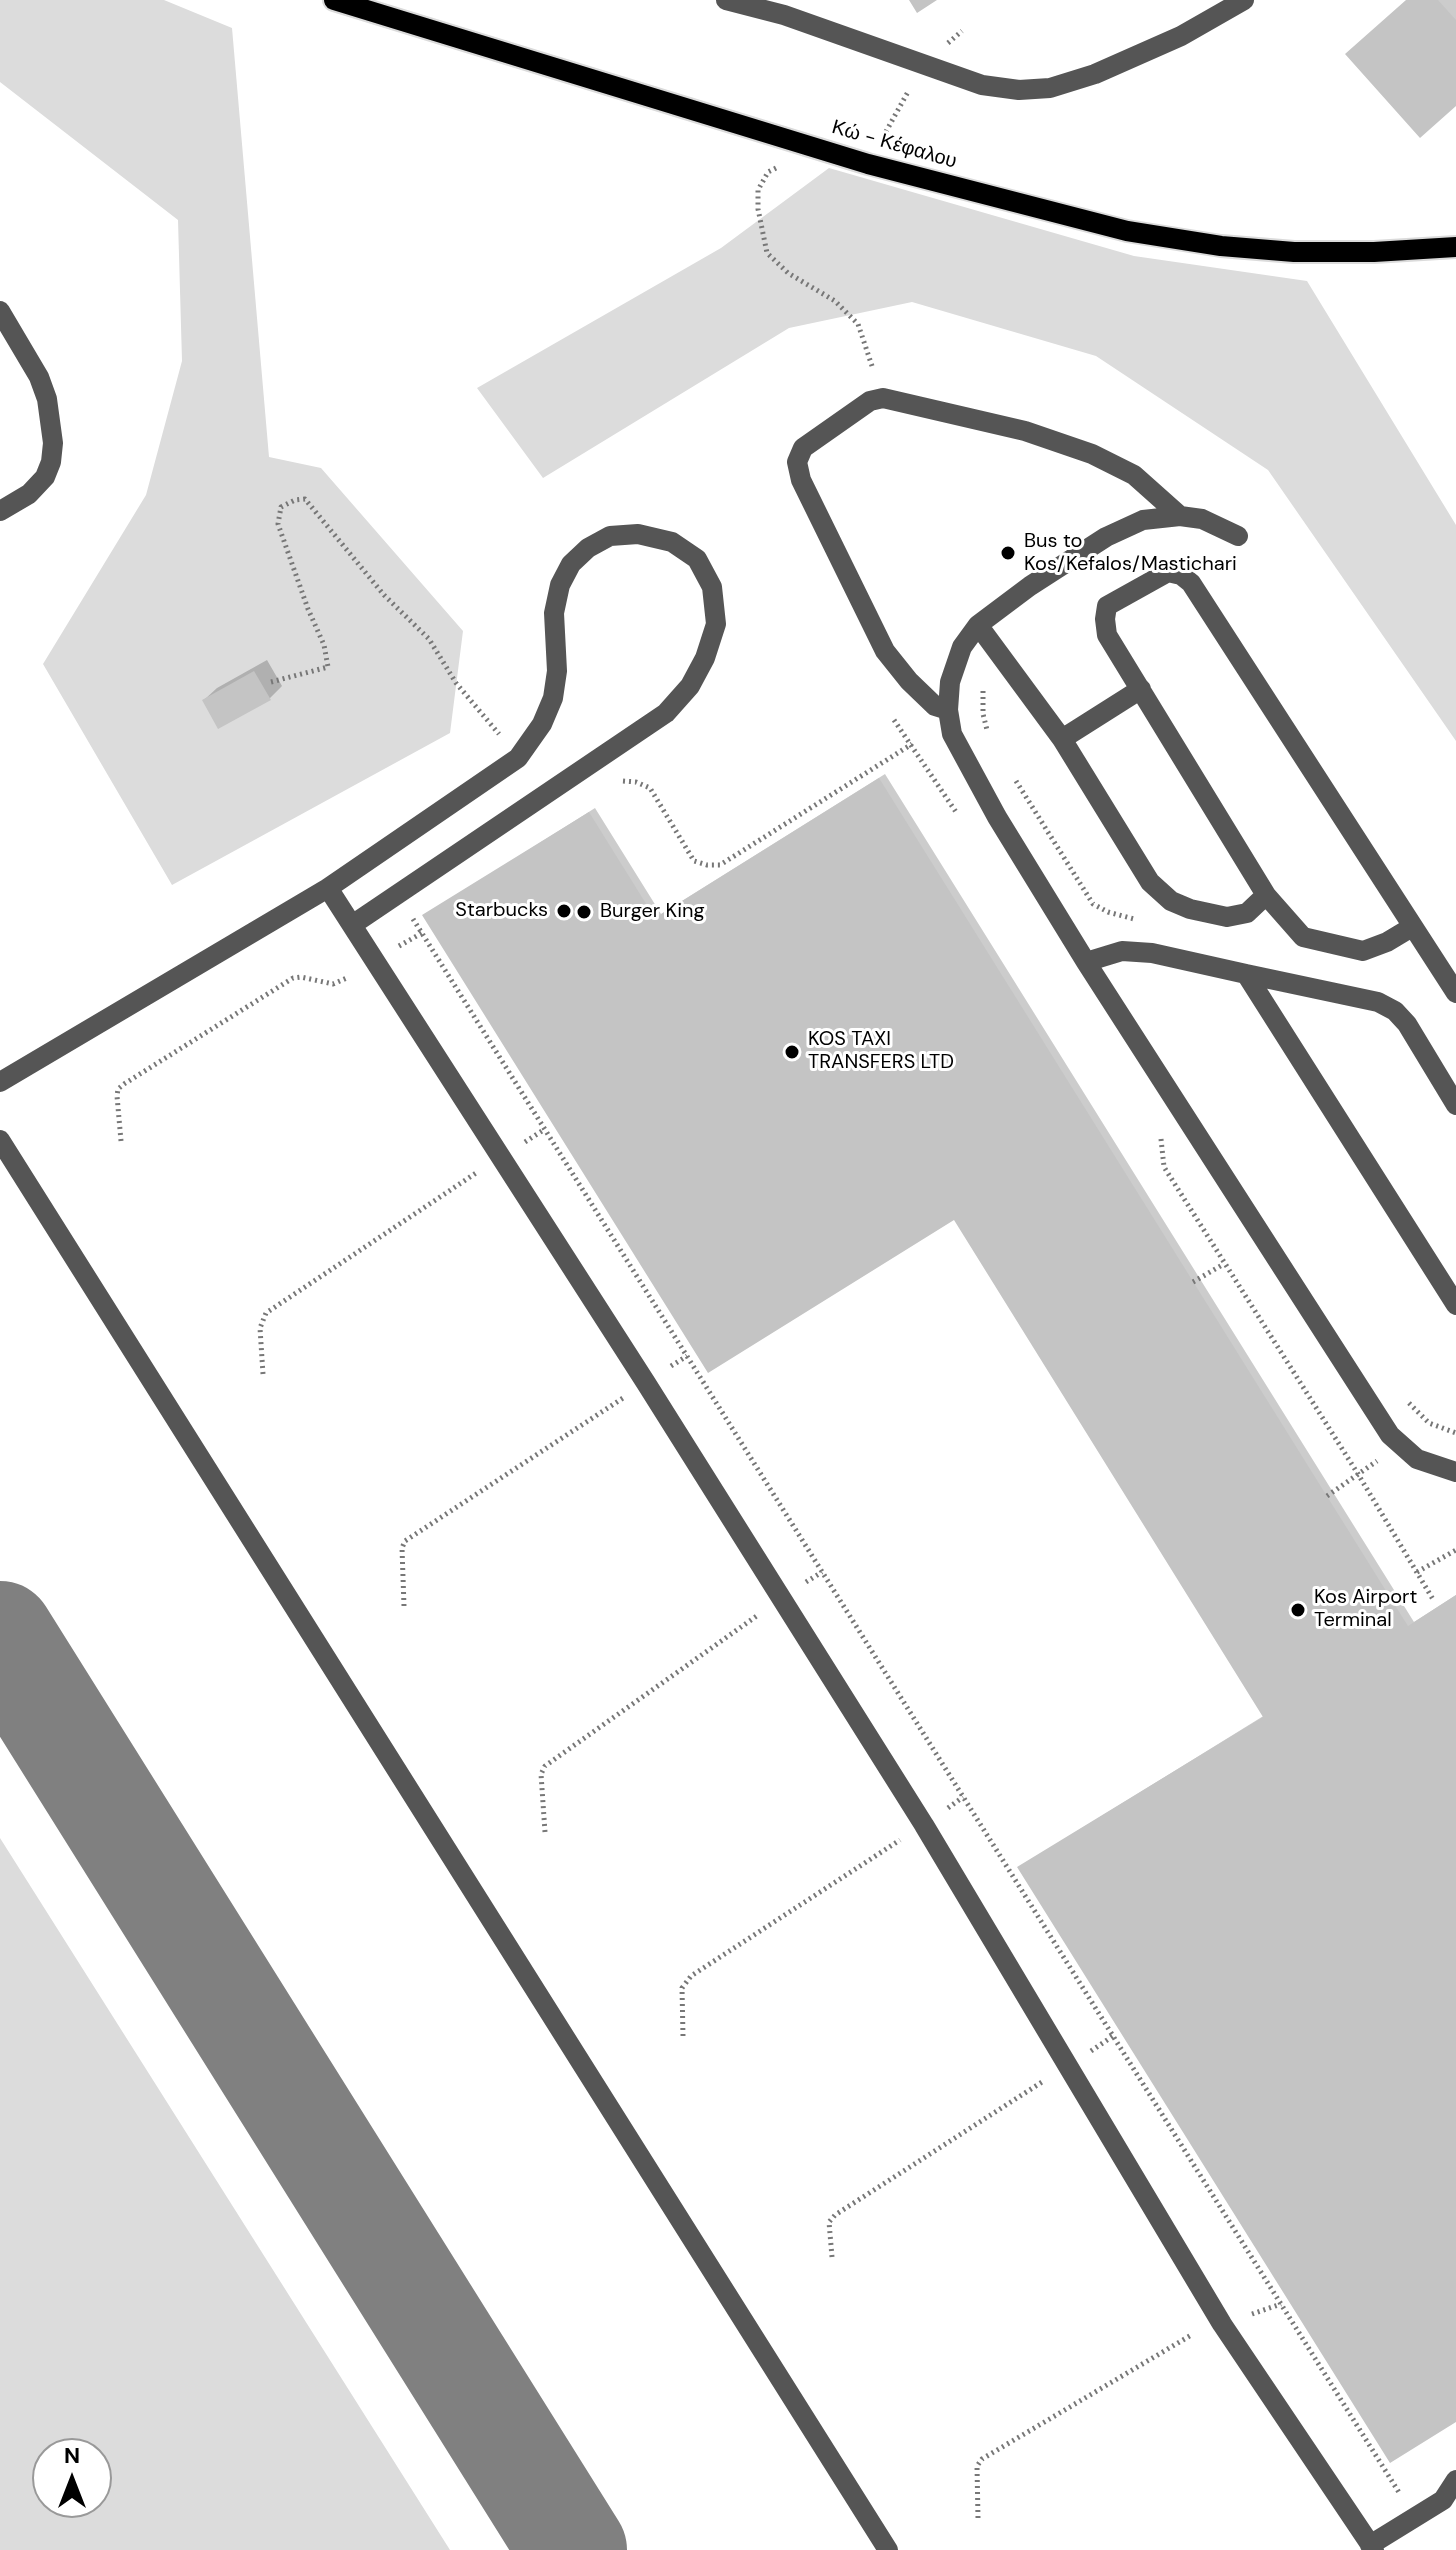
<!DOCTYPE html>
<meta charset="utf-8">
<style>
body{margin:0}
#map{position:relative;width:1456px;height:2550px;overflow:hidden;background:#fff;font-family:"DM Sans",sans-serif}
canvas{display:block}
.north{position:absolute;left:32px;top:2438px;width:80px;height:80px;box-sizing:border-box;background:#fff;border:2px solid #999;border-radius:50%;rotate:0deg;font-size:22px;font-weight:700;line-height:32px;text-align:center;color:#000}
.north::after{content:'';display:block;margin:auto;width:28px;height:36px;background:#000;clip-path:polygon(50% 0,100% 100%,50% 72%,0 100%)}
</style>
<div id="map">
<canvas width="1456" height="2550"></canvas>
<div class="north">N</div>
</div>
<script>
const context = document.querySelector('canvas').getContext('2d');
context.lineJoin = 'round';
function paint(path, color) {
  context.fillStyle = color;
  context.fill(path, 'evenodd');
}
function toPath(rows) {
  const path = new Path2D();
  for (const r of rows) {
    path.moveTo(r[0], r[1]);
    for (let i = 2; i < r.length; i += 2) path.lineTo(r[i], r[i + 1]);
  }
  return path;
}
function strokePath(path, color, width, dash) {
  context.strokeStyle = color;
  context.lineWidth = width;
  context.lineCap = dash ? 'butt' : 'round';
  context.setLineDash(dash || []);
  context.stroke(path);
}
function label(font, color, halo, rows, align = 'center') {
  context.font = font + ' "DM Sans",sans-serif';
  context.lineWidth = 6;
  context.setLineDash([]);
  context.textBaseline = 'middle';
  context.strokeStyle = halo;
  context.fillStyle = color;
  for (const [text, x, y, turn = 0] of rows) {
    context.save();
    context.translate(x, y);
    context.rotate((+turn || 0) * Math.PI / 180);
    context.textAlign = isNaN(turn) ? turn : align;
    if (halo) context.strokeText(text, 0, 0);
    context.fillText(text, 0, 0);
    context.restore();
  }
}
paint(toPath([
 [0,0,164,0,232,28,269,457,321,468,463,631,450,733,172,885,43,664,146,495,182,361,178,220,0,82],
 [829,168,1134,256,1307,281,1456,525,1456,741,1268,470,1096,356,912,302,789,328,543,478,477,388,721,248],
 [0,1838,450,2550,0,2550],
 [48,2454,96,2454,96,2502,48,2502]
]), '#dcdcdc');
paint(toPath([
 [1406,0,1456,0,1456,103],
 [267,660,282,686,270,698,204,700,217,688],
 [885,774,1414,1622,1456,1595,1456,2419,1019,1867,1265,1715,955,1217,424,916,595,808,661,914]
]), '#0003');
strokePath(toPath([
 [0,1635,573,2550]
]), '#808080', 108);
paint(toPath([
 [909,0,937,0,917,13],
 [1406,0,1438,0,1456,20,1456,106,1420,138,1345,54],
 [254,671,271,700,218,729,202,700],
 [879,778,1408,1626,1456,1595,1456,2422,1390,2463,1017,1867,1263,1717,954,1220,708,1373,422,915,589,812,655,918]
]), '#c4c4c4');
const major = toPath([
 [334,0,868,164,1127,231,1221,246,1294,252,1374,252,1456,247]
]);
strokePath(major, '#dbdbdb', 24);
strokePath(toPath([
 [948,43,962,31],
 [883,137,909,90],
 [776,168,768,172,758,190,758,209,767,253,788,273,835,301,858,324,873,369],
 [271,682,328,667,324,645,308,609,278,524,281,507,295,500,305,499,384,595,429,639,456,683,499,734],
 [983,691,983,714,987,730],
 [894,720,956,812],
 [623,781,636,782,650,788,694,861,707,865,720,865,912,744],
 [1016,781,1093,904,1108,912,1134,919],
 [413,919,1400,2494],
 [399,946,422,933],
 [1161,1139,1164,1167,1358,1474,1434,1601],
 [121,1141,117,1096,118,1089,124,1084,293,978,301,977,333,984,349,977],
 [525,1142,545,1129],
 [1193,1282,1224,1264],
 [671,1366,687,1356],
 [263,1374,260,1328,266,1313,476,1173],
 [1409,1403,1429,1423,1456,1433],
 [1327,1496,1377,1461],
 [1417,1572,1456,1550],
 [806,1582,822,1572],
 [404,1606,402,1548,405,1541,623,1398],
 [948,1808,963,1797],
 [545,1832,541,1774,545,1766,758,1615],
 [683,2036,682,1988,691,1976,900,1840],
 [1091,2051,1113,2036],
 [832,2257,829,2222,835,2215,1042,2082],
 [1252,2314,1281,2304],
 [978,2518,977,2466,982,2459,1193,2334]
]), '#777', 5, [2, 4]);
strokePath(toPath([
 [726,0,784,15,982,85,1019,90,1050,88,1095,74,1181,36,1244,0],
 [0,311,39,377,47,399,53,443,51,462,45,477,29,494,0,511],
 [1238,536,1202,519,1180,516,1143,520,1106,537,1030,586,978,625,962,647,950,682,948,710,952,734,997,817,1086,962,1390,1435,1417,1459,1456,1472],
 [978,625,1062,739,1150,882,1171,901,1190,909,1227,917,1247,913,1266,895],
 [948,710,935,706,909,681,885,651,801,480,797,462,803,448,870,401,883,398,1025,431,1092,454,1134,475,1180,516],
 [1062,739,1141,689],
 [328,888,646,1383,924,1825,1222,2324,1374,2550],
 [1412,927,1387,942,1363,951,1303,937,1266,895,1107,635,1105,619,1107,606,1168,572,1181,575,1191,583,1456,993],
 [1086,962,1122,951,1152,953,1246,974,1456,1305],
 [1246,974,1378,1002,1395,1011,1407,1024,1456,1105],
 [0,1082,328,888,518,758,542,724,553,698,557,671,554,613,560,585,571,564,588,548,610,536,638,534,672,542,697,559,712,587,716,624,705,658,690,686,666,713,352,925],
 [0,1140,888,2550],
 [1370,2545,1443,2500,1456,2480]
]), '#555', 20);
strokePath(major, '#000', 20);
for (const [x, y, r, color] of [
 [1008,553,8,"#000"],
 [564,911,8,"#000"],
 [584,912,8,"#000"],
 [792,1052,8,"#000"],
 [1298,1610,8,"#000"]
]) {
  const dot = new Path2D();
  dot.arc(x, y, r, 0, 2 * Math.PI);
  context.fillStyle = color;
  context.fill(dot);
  strokePath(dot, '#fff', 3);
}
label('20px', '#000', '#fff', [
 ["Κώ - Κέφαλου",894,145,16]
]);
label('20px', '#000', '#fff', [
 ["Bus to",1024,542],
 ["Kos/Kefalos/Mastichari",1024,565],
 ["Starbucks",548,911,"right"],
 ["Burger King",600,912],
 ["KOS TAXI",808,1040],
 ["TRANSFERS LTD",808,1063],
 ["Kos Airport",1314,1598],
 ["Terminal",1314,1621]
], 'left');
</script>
